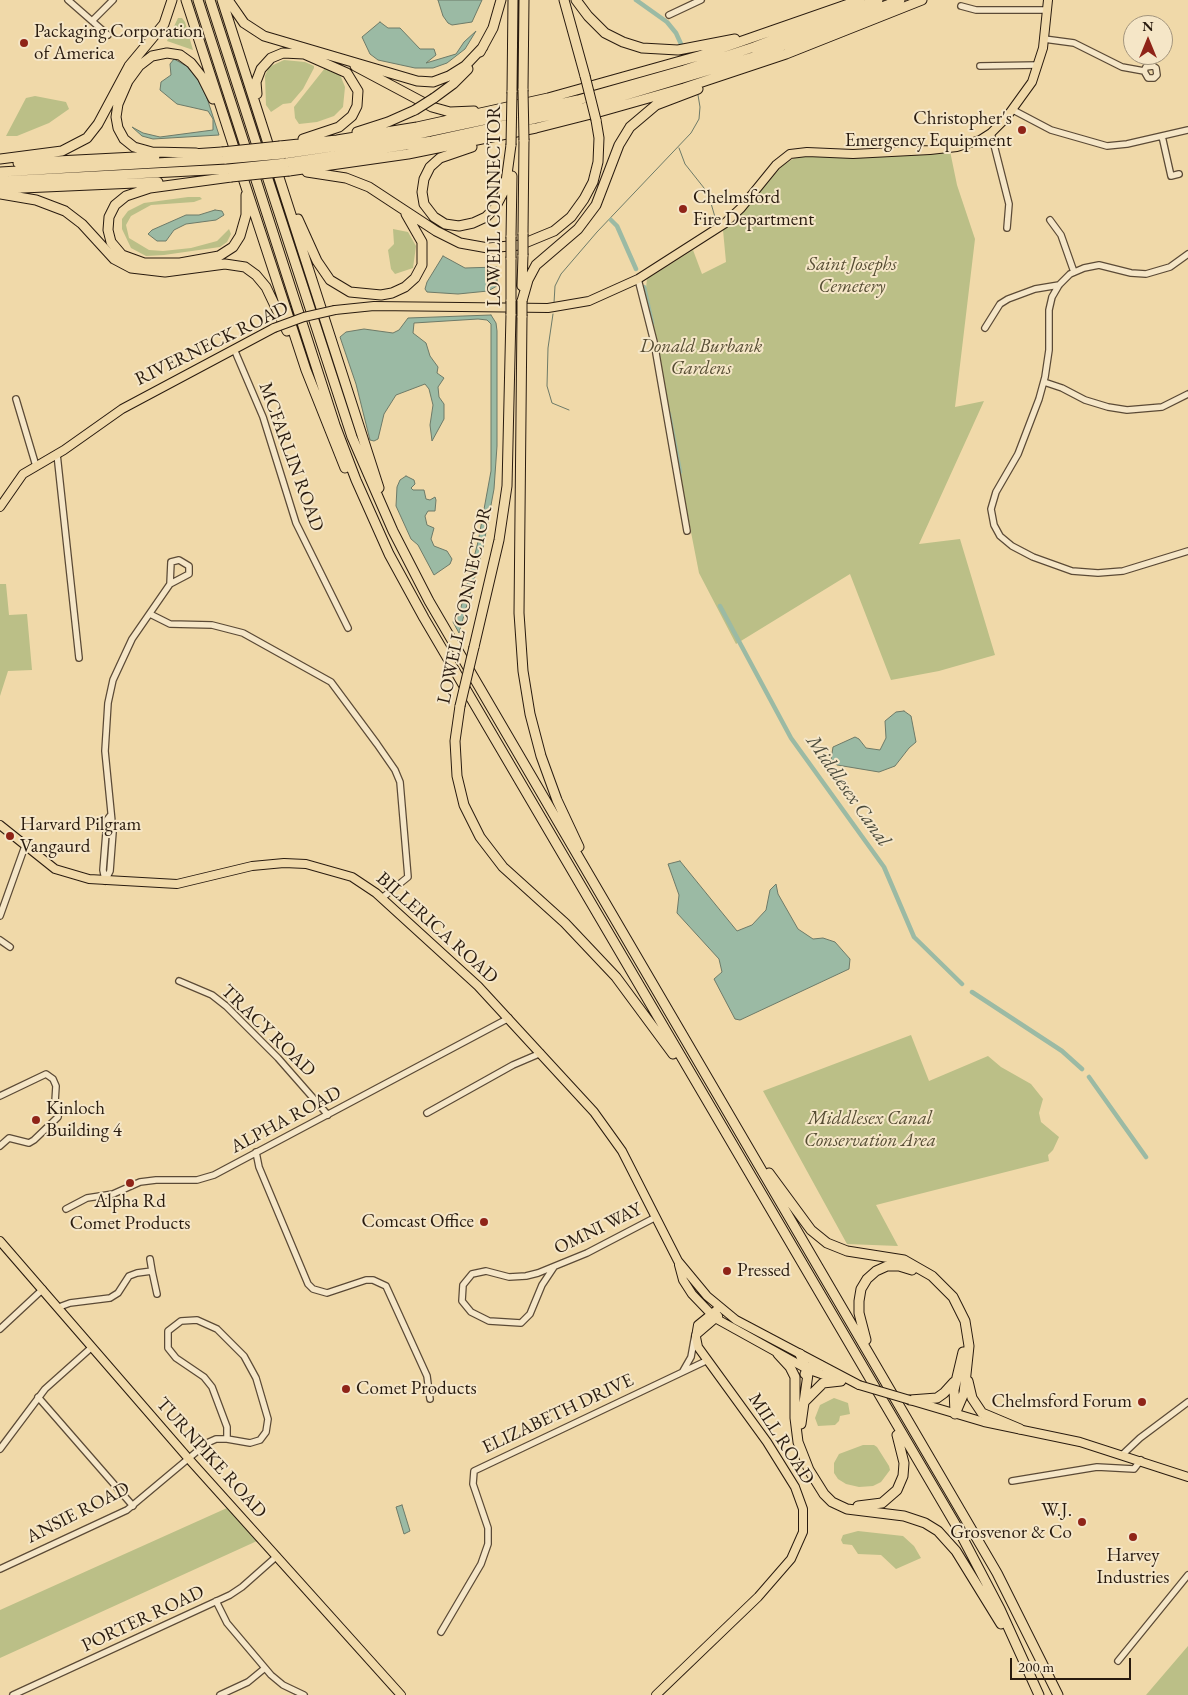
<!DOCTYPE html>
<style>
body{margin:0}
#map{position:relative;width:1188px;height:1695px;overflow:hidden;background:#f0d9a9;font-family:"EB Garamond",serif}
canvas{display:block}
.north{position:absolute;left:1123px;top:15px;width:50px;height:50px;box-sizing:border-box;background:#f5e6c7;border:1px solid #a3957d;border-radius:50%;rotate:0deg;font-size:14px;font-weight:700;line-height:20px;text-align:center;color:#291b0f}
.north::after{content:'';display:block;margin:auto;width:18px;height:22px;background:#8f2418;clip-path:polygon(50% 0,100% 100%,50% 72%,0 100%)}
.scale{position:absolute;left:1010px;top:1658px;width:121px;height:22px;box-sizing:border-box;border:2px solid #291b0f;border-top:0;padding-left:6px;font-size:15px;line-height:18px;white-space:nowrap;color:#291b0f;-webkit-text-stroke:4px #f5e6c7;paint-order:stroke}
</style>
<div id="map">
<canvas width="1188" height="1695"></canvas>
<div class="north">N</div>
<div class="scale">200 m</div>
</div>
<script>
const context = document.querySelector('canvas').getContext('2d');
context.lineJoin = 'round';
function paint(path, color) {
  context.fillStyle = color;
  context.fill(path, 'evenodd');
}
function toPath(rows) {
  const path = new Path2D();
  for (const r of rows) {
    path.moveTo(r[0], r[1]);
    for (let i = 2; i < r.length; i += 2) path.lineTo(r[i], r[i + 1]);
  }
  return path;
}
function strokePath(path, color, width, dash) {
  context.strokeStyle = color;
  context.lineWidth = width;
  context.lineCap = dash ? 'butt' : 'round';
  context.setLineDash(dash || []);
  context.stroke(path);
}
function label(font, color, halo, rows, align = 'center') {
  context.font = font + ' "EB Garamond",serif';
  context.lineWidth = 4;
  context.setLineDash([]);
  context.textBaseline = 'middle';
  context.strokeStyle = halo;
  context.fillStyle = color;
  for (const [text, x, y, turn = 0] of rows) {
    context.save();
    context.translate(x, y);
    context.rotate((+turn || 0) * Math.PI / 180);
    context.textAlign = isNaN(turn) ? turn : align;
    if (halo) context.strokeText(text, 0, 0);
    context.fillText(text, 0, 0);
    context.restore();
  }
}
paint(toPath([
 [178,18,182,18,185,22,193,50,167,41],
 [284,60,305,62,314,66,314,68,303,89,291,103,283,104,271,112,266,105,265,76,269,67],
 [325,68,338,73,341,77,345,87,343,107,334,116,317,122,299,124,295,118,294,107],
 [35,96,66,102,69,109,49,123,17,136,6,136,26,98],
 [950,151,957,185,975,239,955,407,984,401,919,544,960,539,995,655,939,671,891,680,850,574,736,644,699,573,645,297,647,279,693,250,702,274,726,262,723,230,734,222,782,166,796,157,805,156,858,158],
 [188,197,200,197,202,199,194,202,151,205,131,216,126,225,129,238,149,250,163,251,191,248,217,241,229,229,231,234,227,242,220,247,164,255,146,256,131,248,122,229,122,219,128,211,144,203],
 [393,229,408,232,416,246,413,268,395,274,391,269,388,250,394,244],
 [0,584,6,584,9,615,27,614,32,670,8,671,0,696],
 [911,1035,929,1081,988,1056,1001,1067,1031,1084,1043,1099,1039,1113,1041,1122,1059,1137,1053,1150,1048,1155,1049,1161,876,1205,898,1246,847,1244,763,1091],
 [834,1398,848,1403,850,1414,840,1416,839,1421,835,1425,818,1426,815,1418,820,1405],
 [863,1445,874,1445,877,1447,889,1466,890,1470,881,1482,873,1486,859,1487,846,1484,838,1479,834,1473,834,1463,839,1454],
 [227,1508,257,1541,0,1658,0,1610],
 [858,1531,903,1536,914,1546,921,1558,896,1569,881,1555,858,1554,852,1545,843,1544,841,1540,843,1535],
 [1188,1646,1188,1695,1146,1695]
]), '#bbbf87');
const water = toPath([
 [438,0,482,0,472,22,452,25,448,23,443,16,438,0],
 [380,22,388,28,400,28,420,49,434,49,436,55,426,63,456,54,464,42,476,31,465,49,447,63,433,68,415,68,378,60,370,54,362,37,380,22],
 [174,59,188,67,198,79,205,92,219,135,153,139,142,136,132,127,143,133,160,137,213,130,213,119,208,111,177,104,160,90,161,82,171,75,170,64,174,59],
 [215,210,222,211,224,215,216,220,186,224,174,230,166,241,157,241,148,234,152,230,186,215,199,215,215,210],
 [443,256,465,268,497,267,497,286,488,291,458,294,427,292,425,289,427,282,443,256],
 [491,315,496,323,497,331,497,446,494,489,483,548,459,633,453,622,460,611,478,542,491,471,491,324,487,320,478,319,414,323,413,333,426,343,430,356,438,367,437,373,444,378,438,387,439,397,444,404,444,419,432,441,430,425,433,405,429,389,425,384,396,395,384,414,378,439,374,441,370,440,356,384,340,337,346,332,364,329,393,333,399,330,408,318,491,315],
 [406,476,414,480,415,484,411,488,413,490,424,490,426,499,430,500,435,497,436,500,435,511,428,511,425,516,427,525,434,528,431,539,434,546,447,551,452,559,450,564,434,575,418,545,411,539,396,506,397,487,400,480,406,476],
 [904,711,911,716,916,742,909,748,895,766,879,772,837,765,831,760,833,747,855,737,859,739,866,748,880,750,886,738,885,721,896,712,904,711],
 [680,861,737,931,752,925,766,910,770,890,776,884,778,894,798,929,813,939,823,938,835,942,850,959,849,969,740,1020,735,1019,714,979,722,972,719,959,677,913,679,895,668,864,680,861],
 [402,1505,410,1531,404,1534,396,1507,402,1505]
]);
paint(water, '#9bbaa4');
strokePath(water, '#6d7a68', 1);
strokePath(toPath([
 [679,148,685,164,708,193,717,224],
 [554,303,555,286,561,274,597,232,691,133,699,119,700,107,698,95],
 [553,314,548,348,547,386,552,403,569,410]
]), '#6d7a68', 1);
strokePath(toPath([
 [636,0,667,22,676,33,681,44],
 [611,220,617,226,636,269],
 [644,287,652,323],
 [669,414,680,472],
 [720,606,791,738,884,867,914,937,962,984],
 [972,992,1062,1051,1082,1069],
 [1089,1077,1146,1157]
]), '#9bbaa4', 4.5);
const minor = toPath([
 [68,0,108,35],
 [961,6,976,10,1047,10],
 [669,15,701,0],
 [92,21,113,0],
 [1044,39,1074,43,1122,67,1144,71,1146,67,1153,66,1156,68,1157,75,1154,78,1148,78,1144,71],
 [980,66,1038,65],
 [1013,110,1051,130,1107,146,1127,144,1188,130],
 [991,133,1009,204,1007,228],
 [1162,136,1171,176,1179,174],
 [1050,220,1061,235,1074,272],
 [1188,254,1170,267,1146,274,1131,273,1099,265,1084,268,1070,274,1059,285,1052,297,1049,310,1049,350,1045,377,1039,399,1018,454,996,492,991,509,994,525,1000,536,1012,546,1033,557,1072,571,1098,573,1123,571,1188,551],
 [638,279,654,342,687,531],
 [985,328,1000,304,1008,299,1035,289,1059,285],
 [234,349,263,417,296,523,348,628],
 [1044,382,1062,388,1085,400,1108,407,1127,410,1162,407,1188,394],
 [16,399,36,466],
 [57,454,79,658],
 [150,614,170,624,212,625,243,633,331,682,377,744,395,770,400,782,408,877,382,898],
 [105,880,103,870,107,820,110,816],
 [105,881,110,871,113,832,105,751,108,703,113,680,132,639,170,584,189,574,189,566,179,560,171,562,170,584],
 [0,916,25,846],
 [0,940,10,947],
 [179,981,212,995,226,1006,278,1058,328,1115],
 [0,1096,46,1074,53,1079,56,1086,55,1102,59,1110,58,1117,34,1140,29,1143,9,1138,0,1146],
 [427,1113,513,1065,541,1053],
 [256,1152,259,1167,308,1284,313,1289,327,1293,366,1280,373,1280,386,1286,427,1376,430,1399],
 [66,1209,87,1198,113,1194,140,1182,156,1180,197,1180,214,1175,509,1018],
 [150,1259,152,1271],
 [554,1267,542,1285,530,1314,521,1323,489,1321,471,1312,462,1301,463,1285,472,1274,486,1271,509,1277,526,1276,538,1273,587,1253,656,1217],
 [59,1307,70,1303,110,1298,118,1293,129,1276,137,1273,152,1271,157,1294],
 [0,1329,43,1289],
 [683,1371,691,1357,695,1335],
 [38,1397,133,1506],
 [0,1449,45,1389,92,1347],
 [1122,1455,1140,1438,1188,1402],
 [1012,1481,1097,1467,1134,1469,1141,1460],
 [0,1569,127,1510,207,1443,216,1439,227,1439,227,1427,212,1387,204,1377,176,1358,168,1348,168,1331,181,1321,197,1320,217,1329,244,1356,256,1378,268,1419,266,1432,260,1440,250,1443,227,1439],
 [216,1601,227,1623,271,1675,283,1685,304,1695],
 [441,1632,481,1564,488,1544,488,1528,473,1484,474,1471,708,1360],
 [1118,1661,1188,1575],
 [13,1695,230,1595,242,1587,277,1556],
 [220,1695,248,1682,265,1668]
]);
const major = toPath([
 [335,310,374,306,548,308,589,301,638,279,724,224,741,208,776,165,790,154,807,152,853,154,930,150,957,147,980,140,991,133,1006,118,1032,82,1043,48,1048,0],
 [0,507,23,474,64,450,122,409,274,328],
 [0,825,55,869,89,879,177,884,252,866,284,863,306,864,352,877,376,893,478,986,594,1112,622,1151,678,1261,707,1296,736,1320,859,1385],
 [0,1241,188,1458,401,1695],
 [679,1265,683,1280,692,1294,715,1318,807,1369,838,1380],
 [697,1334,718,1316],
 [913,1401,984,1422,1080,1442,1188,1477],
 [656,1695,758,1597,791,1559,803,1532,803,1509,795,1487,767,1442,698,1347,696,1337,698,1325,719,1308]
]);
const highway = toPath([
 [186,0,237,157],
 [198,0,335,425,356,480,389,554,424,618,957,1527,1000,1609,1039,1695],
 [210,0,260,155],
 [222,0,271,153],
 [228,0,244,23,264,36,417,81,433,82,449,76,465,66,483,47],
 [564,0,585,76],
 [576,0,588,16,605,33,623,42,642,48,678,50,735,39],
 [480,52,493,28,501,0],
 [355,66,432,107,450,112,474,111],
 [523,90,524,0],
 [512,92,513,0],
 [257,94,256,82,261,69,271,58,283,53,304,54,347,73,358,91,357,106,352,116,339,127,303,139],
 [434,98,453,84,468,69],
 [357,132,388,122,415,110],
 [280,146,337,140,417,127,548,98,702,55,860,0],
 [472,147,440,158,430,167,424,179,422,192,424,204,434,217,445,224,459,226,473,223,486,217,495,208,505,189,511,145],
 [196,153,152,152,134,147,124,139,118,128,116,117,118,104,128,81,139,66,152,56,167,53,180,55,191,63,202,77,213,99],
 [192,154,222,152],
 [283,154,413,135,578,100,684,70,754,47,878,0],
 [0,159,62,151,87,138,98,124,129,66,164,24,172,0],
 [18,163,155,156],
 [286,163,432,141,583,108,753,57,900,0],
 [275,165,379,488],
 [264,167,352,437,393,531,429,601,997,1573,1058,1695],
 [240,169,306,370,345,468],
 [289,171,408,154,536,128,599,112,684,88,786,54,922,0],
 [0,172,226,159],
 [307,172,346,178,369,187,436,231,460,243,488,248,520,245,554,231,571,217,584,199,593,182,598,162,599,138,596,120],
 [231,177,150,188,126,196,115,205,109,217,108,230,111,242,122,255,144,263,180,263,219,256,233,247,240,236,246,215,246,195],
 [0,181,228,169],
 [0,189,158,182],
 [0,194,36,200,65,211,82,224,114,259,131,268,165,272,225,264,245,267,256,275,266,287,287,331],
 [298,219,317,261,330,280,350,292,381,295,392,293,405,287,415,278,422,265,422,242,406,214],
 [523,234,524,140],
 [511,237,512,176],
 [522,286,523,255],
 [511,301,511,258],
 [522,301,528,280,536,265,578,229,596,205,619,145,630,127,656,105,698,89],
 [522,316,519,613,523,671,530,714,541,756,557,800,579,847],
 [474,647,499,540,507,486,511,314],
 [460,706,455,741,457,776,464,805,480,837,503,867,565,923,616,977,673,1054],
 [769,1173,811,1230,827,1243,847,1251,904,1260,932,1276,953,1297,965,1321,969,1346,964,1393,955,1414],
 [866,1340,859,1313,859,1301,861,1289,867,1279,876,1271,887,1266,899,1266,912,1270],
 [778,1354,790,1367,795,1377,795,1418,798,1442,809,1470,824,1494,832,1502,847,1509,904,1516,925,1523,938,1531,956,1551,1001,1624],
 [800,1354,808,1374,801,1424],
 [805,1374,809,1367,821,1366],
 [968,1381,972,1398,982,1413,1020,1429],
 [910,1400,937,1398,944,1393,954,1382],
 [805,1401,823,1383,841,1381],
 [955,1413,954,1390,963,1352],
 [858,1506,882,1503,897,1490,903,1476,904,1463,897,1435]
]);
strokePath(minor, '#5b4a36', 8);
strokePath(major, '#291b0f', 10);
strokePath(highway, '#291b0f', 11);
strokePath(minor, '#f5e6c7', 5.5);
strokePath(major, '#f0d9a9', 8);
strokePath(highway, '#f0d9a9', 9);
const majorBridge = toPath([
 [274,328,304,317,335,310],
 [859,1385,910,1400]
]);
const highwayBridge = toPath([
 [585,76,596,120],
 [523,90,524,140],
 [415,110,434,98],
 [511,145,512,92],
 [222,152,280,146],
 [226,159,283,154],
 [228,169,286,163],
 [231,177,289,171],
 [523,255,523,234],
 [511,258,511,237],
 [511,301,511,314],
 [522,316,522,301],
 [460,706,474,647]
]);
strokePath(majorBridge, '#291b0f', 10, []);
strokePath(highwayBridge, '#291b0f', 11, []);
strokePath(majorBridge, '#f0d9a9', 8);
strokePath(highwayBridge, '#f0d9a9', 9);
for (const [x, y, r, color] of [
 [24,43,5,"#8f2418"],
 [1022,130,5,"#8f2418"],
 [683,209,5,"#8f2418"],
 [10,836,5,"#8f2418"],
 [36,1120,5,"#8f2418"],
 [130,1183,5,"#8f2418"],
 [484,1222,5,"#8f2418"],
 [727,1271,5,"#8f2418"],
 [346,1389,5,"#8f2418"],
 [1142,1402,5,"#8f2418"],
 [1082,1522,5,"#8f2418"],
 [1133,1537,5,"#8f2418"]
]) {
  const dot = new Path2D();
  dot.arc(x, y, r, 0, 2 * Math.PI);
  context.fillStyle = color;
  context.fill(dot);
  strokePath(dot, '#f5e6c7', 2);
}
label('19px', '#291b0f', '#f5e6c7', [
 ["Packaging Corporation",34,32],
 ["of America",34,54],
 ["Christopher's",1012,119,"right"],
 ["Emergency Equipment",1012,141,"right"],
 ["Chelmsford",693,198],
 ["Fire Department",693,220],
 ["Harvard Pilgram",20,825],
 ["Vangaurd",20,847],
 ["Kinloch",46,1109],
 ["Building 4",46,1131],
 ["Alpha Rd",130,1202,"center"],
 ["Comet Products",130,1224,"center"],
 ["Comcast Office",474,1222,"right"],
 ["Pressed",737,1271],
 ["Comet Products",356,1389],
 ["Chelmsford Forum",1132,1402,"right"],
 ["W.J.",1072,1511,"right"],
 ["Grosvenor & Co",1072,1533,"right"],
 ["Harvey",1133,1556,"center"],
 ["Industries",1133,1578,"center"]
], 'left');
label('19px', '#291b0f', '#f5e6c7', [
 ["LOWELL CONNECTOR",495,206,-90],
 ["RIVERNECK ROAD",212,344,-26],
 ["MCFARLIN ROAD",291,457,70],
 ["LOWELL CONNECTOR",465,605,-78],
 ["BILLERICA ROAD",437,928,42],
 ["TRACY ROAD",268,1031,44],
 ["ALPHA ROAD",286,1120,-28],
 ["OMNI WAY",598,1229,-26],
 ["ELIZABETH DRIVE",558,1414,-25],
 ["MILL ROAD",781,1439,57],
 ["TURNPIKE ROAD",211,1458,48],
 ["ANSIE ROAD",78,1513,-27],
 ["PORTER ROAD",143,1619,-25]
]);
label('italic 19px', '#554c33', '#f5e6c7', [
 ["Saint Josephs",852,265],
 ["Cemetery",852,287],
 ["Donald Burbank",701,347],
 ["Gardens",701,369],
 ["Middlesex Canal",870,1119],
 ["Conservation Area",870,1141]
]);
label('italic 20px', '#4b4b3c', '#f5e6c7', [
 ["Middlesex Canal",848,791,55]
]);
</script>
